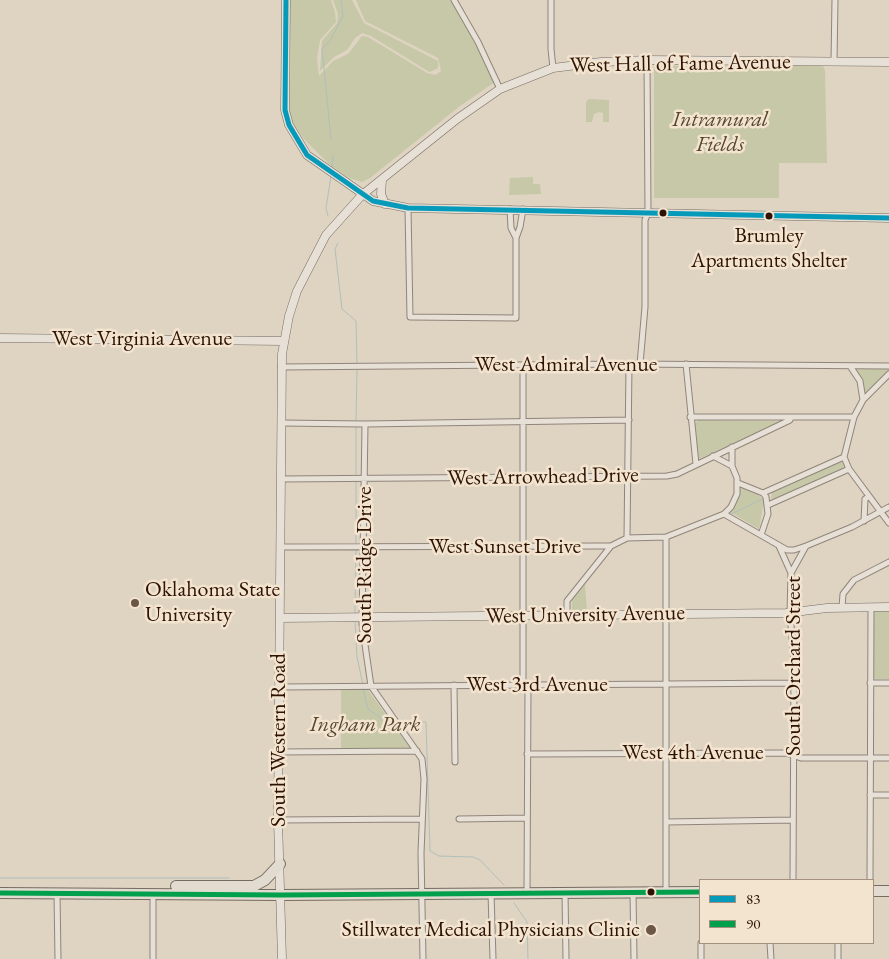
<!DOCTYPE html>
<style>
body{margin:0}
#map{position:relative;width:889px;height:959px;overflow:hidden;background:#dfd3c2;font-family:"EB Garamond",serif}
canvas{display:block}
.legend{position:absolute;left:699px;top:879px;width:175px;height:65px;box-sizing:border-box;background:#f3e4cf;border:1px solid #a4907e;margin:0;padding:6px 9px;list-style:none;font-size:15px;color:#2e1204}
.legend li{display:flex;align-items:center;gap:10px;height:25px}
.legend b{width:25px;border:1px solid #a4907e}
</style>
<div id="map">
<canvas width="889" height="959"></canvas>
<ul class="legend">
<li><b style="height:6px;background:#059aba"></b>83</li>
<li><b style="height:6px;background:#029f4d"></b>90</li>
</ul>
</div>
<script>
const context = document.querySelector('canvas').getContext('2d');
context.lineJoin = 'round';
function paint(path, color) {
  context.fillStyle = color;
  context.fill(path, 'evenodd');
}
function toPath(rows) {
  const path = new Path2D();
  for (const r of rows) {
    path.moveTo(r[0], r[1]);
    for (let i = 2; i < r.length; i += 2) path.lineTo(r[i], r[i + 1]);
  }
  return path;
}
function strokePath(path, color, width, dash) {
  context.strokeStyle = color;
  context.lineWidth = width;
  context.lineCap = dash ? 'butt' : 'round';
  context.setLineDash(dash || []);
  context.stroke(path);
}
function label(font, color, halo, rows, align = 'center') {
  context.font = font + ' "EB Garamond",serif';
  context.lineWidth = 5;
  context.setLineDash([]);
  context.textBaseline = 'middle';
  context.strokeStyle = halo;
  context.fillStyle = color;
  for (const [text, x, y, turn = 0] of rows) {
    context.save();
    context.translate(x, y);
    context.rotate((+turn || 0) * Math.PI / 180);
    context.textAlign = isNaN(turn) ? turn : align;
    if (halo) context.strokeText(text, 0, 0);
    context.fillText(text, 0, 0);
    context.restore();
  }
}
paint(toPath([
 [290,0,331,0,335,12,336,22,320,40,317,58,319,76,333,61,348,54,362,36,368,37,427,73,436,75,441,71,438,58,365,21,356,0,450,0,460,14,495,82,460,106,370,178,362,182,349,178,329,164,303,138,292,122,289,108],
 [333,0,352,0,364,23,438,61,438,68,430,72,426,70,371,36,362,33,355,38,347,50,334,57,320,71,322,41,337,23,338,14],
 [654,66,823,66,825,71,827,163,779,163,779,198,654,198],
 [590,99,609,100,609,122,603,122,603,113,599,112,594,114,592,122,586,122,586,104,587,100],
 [533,177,533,184,540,184,541,194,509,195,510,178],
 [850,366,889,366,889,374,863,400,862,389],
 [698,420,778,421,781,422,699,459,693,426],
 [840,461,844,462,844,469,774,500,771,498,772,492],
 [739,486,758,494,764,501,759,529,730,512],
 [585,584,587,611,572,610,572,600],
 [889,610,889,679,876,679,873,677,874,611],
 [341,689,368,690,411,749,341,749]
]), '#c6c8a8');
strokePath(toPath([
 [331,140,322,48,330,41,343,16,341,0],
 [332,167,333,155],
 [328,216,326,208,331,176],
 [338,243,335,249,342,309,356,321,357,366],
 [356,423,357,370],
 [356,476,356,427],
 [729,515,763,499],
 [356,546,356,480],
 [355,613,356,550],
 [355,620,357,657,363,685],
 [363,689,368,709,384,720,392,720],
 [398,721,426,722,430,851,439,856,473,857,480,860,504,885],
 [0,878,229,878],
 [514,903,527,922,528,959]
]), '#b0bfba', 1);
const street = toPath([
 [454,0,478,42,500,89],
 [551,0,551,49,553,68],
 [834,62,835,0],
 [408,208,410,317,516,318,516,238,520,227,523,209],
 [510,209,511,228,516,238],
 [640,364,645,307,645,220,648,213,647,60],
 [686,364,696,464],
 [523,365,523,685],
 [850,366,860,381,863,400],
 [281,367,629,364,889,366],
 [889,374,863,400,854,417,844,457,849,469,889,523],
 [690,417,854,417],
 [281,423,365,424,629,420],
 [365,424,362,624,371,686,422,759,424,779,421,853,423,959],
 [713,456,732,466],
 [281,479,667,476,677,474,790,420,791,417],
 [738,483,763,493,844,457],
 [768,505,849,469],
 [724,514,731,507,737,494,737,478,732,466,732,447],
 [864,521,865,499,868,497],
 [761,535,768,514,766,497,763,493],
 [666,537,666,892],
 [627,538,629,364],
 [779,546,791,573],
 [280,547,601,546,611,546,627,538,666,537,724,514,787,550,794,550,806,546],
 [842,607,843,594,854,580,889,562],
 [567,616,567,601,611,546],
 [870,683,889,683],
 [454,685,455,762],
 [280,687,794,683],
 [279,752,417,751],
 [527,754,786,753,801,758,889,758],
 [870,795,889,795],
 [459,819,527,818],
 [278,820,422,819],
 [666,822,793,820],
 [793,880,794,662,790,613,791,573,806,546,852,527,889,507],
 [870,880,871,607],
 [527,892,528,685],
 [565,892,566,959],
 [633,892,634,959],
 [57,893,58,959],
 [153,893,153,959],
 [491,893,493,959],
 [701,943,701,959],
 [770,943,771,959],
 [838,943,838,959]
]);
const secondary = toPath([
 [286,0,285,110,289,125,307,155,373,201,408,208,889,218],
 [382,180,381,194,385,204],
 [0,338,284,341],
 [280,618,786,613,827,608,889,607],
 [282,959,278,820,282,354,289,316,297,291,326,235,362,195,457,119,500,89,553,68,601,62,647,60,889,62]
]);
const highway = toPath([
 [176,886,254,886,265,880,280,864],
 [873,891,889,891],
 [0,893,281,895,700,892]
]);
strokePath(street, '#90857a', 7);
strokePath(secondary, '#766c61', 9);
strokePath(highway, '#766c61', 12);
strokePath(street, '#e6e0d7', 5);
strokePath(secondary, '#e6e0d7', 8);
strokePath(highway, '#e2dbd0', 10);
strokePath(toPath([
 [286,0,285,110,289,125,307,155,373,201,408,208,889,218]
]), '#059aba', 5);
strokePath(toPath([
 [0,893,281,895,700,892]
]), '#029f4d', 5);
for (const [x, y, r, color] of [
 [663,213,4.5,"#2e1204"],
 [769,216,4.5,"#2e1204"],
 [135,603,5,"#6c5646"],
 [651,892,4.5,"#2e1204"],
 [651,930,6,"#6c5646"]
]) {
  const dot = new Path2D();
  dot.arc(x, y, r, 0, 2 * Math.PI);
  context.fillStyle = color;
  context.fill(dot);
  strokePath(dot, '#f3e4cf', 2);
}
label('21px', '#2e1204', '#f3e4cf', [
 ["Brumley",769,236],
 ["Apartments Shelter",769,261]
]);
label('22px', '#2e1204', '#f3e4cf', [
 ["West Hall of Fame Avenue",680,64,-1],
 ["West Virginia Avenue",142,339],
 ["West Admiral Avenue",566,365],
 ["West Arrowhead Drive",543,477,-1],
 ["West Sunset Drive",505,547],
 ["South Ridge Drive",365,565,-90],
 ["West University Avenue",585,615,-1],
 ["South Orchard Street",794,666,-90],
 ["West 3rd Avenue",537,685],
 ["South Western Road",279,740,-90],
 ["West 4th Avenue",693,753]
]);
label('italic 22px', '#56462f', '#f3e4cf', [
 ["Intramural",720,120],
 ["Fields",720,145],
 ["Ingham Park",365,725]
]);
label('22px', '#2e1204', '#f3e4cf', [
 ["Oklahoma State",145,590],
 ["University",145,615],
 ["Stillwater Medical Physicians Clinic",640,930,"right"]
], 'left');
</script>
